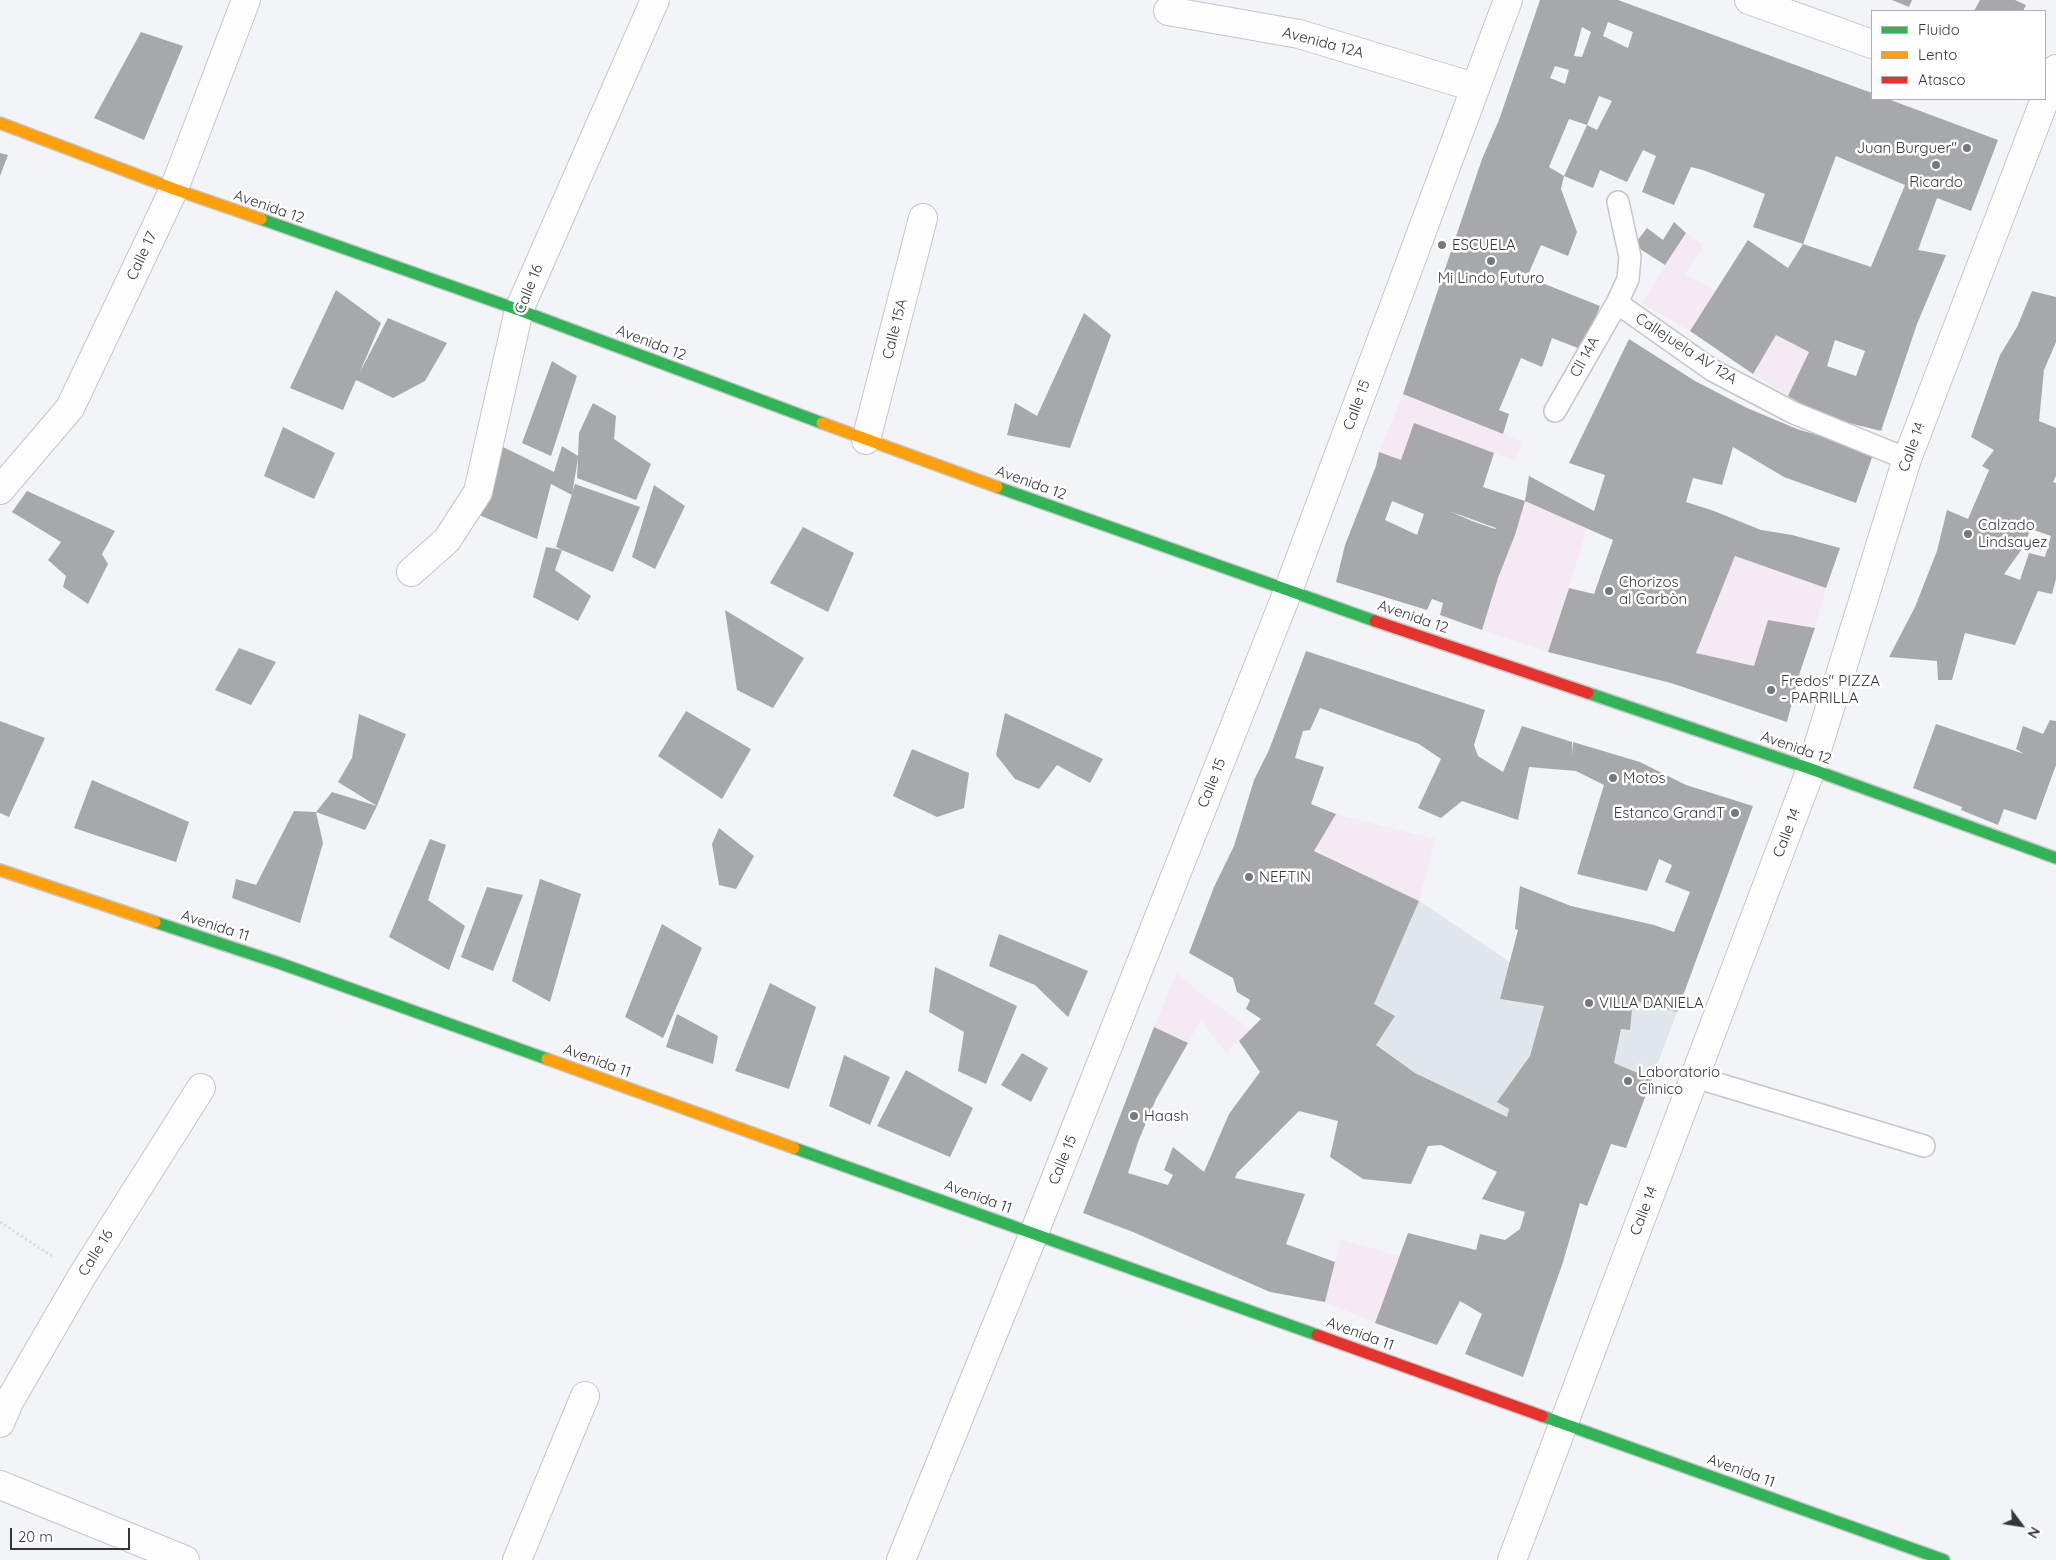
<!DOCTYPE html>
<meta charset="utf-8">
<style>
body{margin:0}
#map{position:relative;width:2056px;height:1560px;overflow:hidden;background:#f2f4f7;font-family:Quicksand,sans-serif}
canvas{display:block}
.legend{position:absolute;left:1871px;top:10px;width:175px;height:90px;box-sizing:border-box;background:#fff;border:1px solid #aeafaf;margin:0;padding:6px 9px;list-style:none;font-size:15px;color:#353638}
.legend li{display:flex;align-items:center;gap:10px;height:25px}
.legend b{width:25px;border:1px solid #aeafaf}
.north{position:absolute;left:1996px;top:1500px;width:50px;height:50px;-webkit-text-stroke:4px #fff;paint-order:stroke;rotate:121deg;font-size:14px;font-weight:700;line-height:20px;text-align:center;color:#353638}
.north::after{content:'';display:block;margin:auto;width:18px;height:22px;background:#353638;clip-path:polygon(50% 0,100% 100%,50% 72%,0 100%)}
.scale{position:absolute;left:10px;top:1528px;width:120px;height:22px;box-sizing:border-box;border:2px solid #353638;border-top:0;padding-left:6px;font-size:15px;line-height:18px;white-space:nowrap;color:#353638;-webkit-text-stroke:4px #fff;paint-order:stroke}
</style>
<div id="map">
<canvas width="2056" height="1560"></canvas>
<ul class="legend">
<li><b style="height:6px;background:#30b455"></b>Fluido</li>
<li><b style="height:6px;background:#ff9f0a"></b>Lento</li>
<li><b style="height:6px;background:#e5322d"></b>Atasco</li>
</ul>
<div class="north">N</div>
<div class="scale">20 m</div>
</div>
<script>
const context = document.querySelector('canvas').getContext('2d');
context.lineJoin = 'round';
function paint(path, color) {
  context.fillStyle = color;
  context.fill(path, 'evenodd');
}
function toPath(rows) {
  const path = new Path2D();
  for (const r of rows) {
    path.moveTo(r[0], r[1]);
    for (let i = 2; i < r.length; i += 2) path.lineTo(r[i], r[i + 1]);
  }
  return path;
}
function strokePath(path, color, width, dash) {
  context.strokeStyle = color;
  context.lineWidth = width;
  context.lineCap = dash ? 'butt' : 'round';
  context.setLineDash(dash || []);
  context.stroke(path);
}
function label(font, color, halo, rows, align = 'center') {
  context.font = font + ' Quicksand,sans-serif';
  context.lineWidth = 5;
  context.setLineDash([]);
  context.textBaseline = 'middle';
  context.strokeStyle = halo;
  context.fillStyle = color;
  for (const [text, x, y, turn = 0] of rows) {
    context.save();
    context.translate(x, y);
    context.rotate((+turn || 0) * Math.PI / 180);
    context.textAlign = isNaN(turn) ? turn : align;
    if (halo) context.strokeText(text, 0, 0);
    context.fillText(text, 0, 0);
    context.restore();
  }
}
paint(toPath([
 [1419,901,1510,962,1500,999,1544,1006,1530,1056,1498,1102,1509,1109,1507,1117,1415,1073,1376,1045,1395,1016,1374,1004],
 [1633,1000,1677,1012,1652,1079,1614,1063,1621,1029,1630,1030]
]), '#e1e6ed');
paint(toPath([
 [1686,233,1704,245,1685,274,1716,291,1690,331,1642,303],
 [1776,335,1809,352,1788,396,1753,374],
 [1403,394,1522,442,1515,461,1414,423,1401,460,1379,452],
 [1525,501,1587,529,1548,652,1482,630,1498,578,1515,535],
 [1735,556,1826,588,1815,628,1768,620,1754,666,1696,653],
 [1336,814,1435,839,1419,901,1332,859,1315,849],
 [1177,973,1198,991,1251,1030,1226,1053,1201,1020,1188,1043,1154,1027],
 [1341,1239,1399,1256,1375,1323,1325,1302]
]), '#f5eaf3');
paint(toPath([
 [1540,0,1618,0,1872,93,1872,99,1888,99,1998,140,1971,211,1937,198,1918,250,1946,255,1917,324,1881,431,1825,417,1788,396,1809,352,1776,335,1753,374,1690,331,1748,240,1788,268,1803,244,1753,227,1765,194,1703,170,1691,167,1674,205,1642,192,1656,156,1643,150,1627,182,1600,170,1593,188,1564,176,1587,125,1597,130,1612,101,1599,96,1587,125,1569,119,1549,167,1564,176,1561,189,1577,232,1568,256,1541,245,1527,277,1600,306,1589,335,1588,352,1552,338,1542,367,1521,358,1499,410,1509,414,1503,434,1403,394,1482,159,1499,120],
 [1608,22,1633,32,1628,48,1603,36],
 [1582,27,1591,32,1582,57,1574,56],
 [1555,66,1569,70,1565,84,1550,78],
 [1836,156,1905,185,1871,267,1803,244],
 [1835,340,1865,351,1856,376,1827,366],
 [1892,0,1912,0,1909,7],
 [1980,0,2015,0,2026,5,2023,11,1974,11],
 [141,32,183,46,144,140,94,118],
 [0,153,8,155,0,176],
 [1674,222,1686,233,1665,265,1634,245,1647,228,1663,240],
 [336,290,381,323,359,374,388,318,447,343,425,381,393,398,356,380,343,410,290,388],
 [2032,291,2056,297,2056,342,2044,370,2039,421,2056,428,2056,476,2053,482,2056,483,2056,579,2052,594,2038,591,2015,645,1965,633,1952,680,1938,680,1937,661,1889,657,1915,607,1937,551,1947,510,1968,519,1989,470,1982,466,1994,450,1971,437,2000,355,2017,327],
 [2031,529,2051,536,2045,557,2029,553,2020,580,2004,574,2022,549],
 [1084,313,1111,335,1070,448,1007,435,1015,403,1037,416],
 [1629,339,1695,381,1747,408,1797,429,1874,452,1856,503,1784,477,1733,447,1722,485,1693,478,1686,502,1714,511,1761,530,1792,535,1840,548,1826,588,1735,556,1696,653,1754,666,1768,620,1815,628,1800,672,1787,722,1671,683,1548,652,1569,588,1594,594,1613,540,1525,501,1529,476,1594,511,1605,475,1569,463],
 [552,361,577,376,551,456,522,443],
 [593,403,616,416,614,439,651,464,636,500,577,478,578,458,572,495,551,484,537,539,479,515,503,447,554,472,562,446,578,456,579,433],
 [1414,423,1494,453,1483,487,1525,501,1515,535,1498,578,1482,630,1440,615,1443,603,1432,599,1427,610,1336,582,1345,545,1376,466,1379,452,1401,460],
 [1392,501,1424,514,1417,535,1385,520],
 [1449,511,1496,528,1495,529,1472,521],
 [283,427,335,453,314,499,264,476],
 [575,484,640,507,613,572,562,550,555,570,591,596,578,621,533,597,546,547,562,550,556,547],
 [654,485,685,506,655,569,632,557],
 [27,491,115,531,102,554,108,564,88,604,63,587,66,576,48,560,61,542,12,512],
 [803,527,854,553,828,612,770,583],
 [725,610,804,658,773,708,737,690],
 [239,648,276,662,251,705,215,690],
 [1306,651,1485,710,1474,745,1478,756,1503,772,1522,726,1572,742,1573,756,1573,742,1640,762,1686,785,1753,806,1677,1012,1633,1000,1630,1030,1621,1029,1614,1063,1652,1079,1626,1148,1611,1144,1587,1206,1580,1203,1563,1262,1523,1377,1465,1354,1482,1314,1460,1301,1437,1345,1375,1323,1408,1233,1476,1250,1480,1234,1505,1240,1520,1229,1525,1212,1482,1199,1497,1172,1441,1145,1428,1146,1411,1184,1363,1179,1330,1157,1338,1121,1299,1111,1237,1173,1235,1178,1305,1194,1286,1244,1335,1262,1325,1302,1270,1292,1133,1232,1083,1213,1154,1027,1188,1043,1156,1099,1138,1142,1128,1173,1168,1185,1173,1175,1164,1170,1173,1147,1204,1172,1229,1114,1260,1072,1239,1041,1261,1019,1246,1009,1250,1000,1237,992,1233,978,1189,953,1214,887,1234,846,1254,780,1269,750],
 [1320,708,1419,744,1441,759,1418,808,1441,818,1462,801,1518,820,1529,767,1576,771,1604,785,1577,874,1647,891,1659,859,1672,865,1665,882,1690,892,1674,932,1654,925,1571,906,1520,886,1515,929,1518,930,1500,999,1544,1006,1530,1056,1497,1102,1509,1109,1507,1117,1415,1073,1376,1045,1395,1016,1374,1004,1419,901,1314,851,1336,814,1311,804,1324,767,1295,758,1303,731,1310,730],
 [686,711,751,749,722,799,658,756],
 [1005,713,1103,759,1090,783,1057,765,1039,789,1015,779,996,755],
 [359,714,406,734,377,806,338,782,352,758],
 [2050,720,2056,721,2056,765,2036,820,2004,809,1998,825,1961,810,1962,807,1913,788,1936,724,2024,754,2016,749,2023,726,2043,734],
 [0,721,45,738,9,817,0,813],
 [912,749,969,773,964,808,937,817,893,796],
 [92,780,189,822,176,862,74,828],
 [332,792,377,806,365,830,316,812],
 [294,811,316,812,323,843,300,923,232,898,236,879,256,885],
 [719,828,754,856,736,889,719,885,712,844],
 [430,839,446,845,428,900,465,926,449,970,389,937],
 [540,879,581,894,550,1002,512,981],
 [487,887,523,895,493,971,461,957],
 [662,924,702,948,663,1038,625,1017],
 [999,934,1088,971,1068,1017,1035,985,989,966],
 [935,967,1017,1006,986,1084,958,1071,964,1032,929,1012],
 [770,983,816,1007,789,1089,735,1071],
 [677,1014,718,1036,713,1064,666,1047],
 [1022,1053,1048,1068,1031,1102,1001,1085],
 [844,1055,890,1077,870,1125,829,1106],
 [906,1070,973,1108,950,1157,877,1126]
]), '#a6a8a9');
const lane = toPath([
 [1618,202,1630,257,1628,279,1617,303,1712,370,1794,413,1907,459],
 [1555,411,1617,303],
 [1695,1077,1924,1146]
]);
const street = toPath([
 [1749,0,1872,44],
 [1168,11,1299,34,1474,87],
 [2045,98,2056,69],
 [866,440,923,218],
 [0,490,70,408,174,189,246,0],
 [411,572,447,540,478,492,519,310,655,0],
 [0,1423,9,1402,82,1276,201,1088],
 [0,1485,185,1560],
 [517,1560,585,1396],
 [901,1560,1034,1233,1288,591,1508,0],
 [1512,1560,1811,769,1907,459,2045,99]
]);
const fast = toPath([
 [261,219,519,310,822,423],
 [997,487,1375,621],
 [1588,693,1811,769,2056,858],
 [155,922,279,963,547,1059],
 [794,1148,1317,1335],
 [1542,1416,1944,1560]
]);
const slow = toPath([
 [0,123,174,189,261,219],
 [822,423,997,487],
 [0,870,155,922],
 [547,1059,794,1148]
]);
const jam = toPath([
 [1375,621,1588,693],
 [1317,1335,1542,1416]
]);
strokePath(lane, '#c5c6c8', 24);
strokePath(street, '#c5c6c8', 30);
strokePath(fast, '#c5c6c8', 14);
strokePath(slow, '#c5c6c8', 14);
strokePath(jam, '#c5c6c8', 14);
strokePath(toPath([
 [0,1222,52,1256]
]), '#dcdcdd', 3, [2.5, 2.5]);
strokePath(lane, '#fdfdfe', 21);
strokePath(street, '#fdfdfe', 28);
strokePath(fast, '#30b455', 11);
strokePath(slow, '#ff9f0a', 11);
strokePath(jam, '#e5322d', 11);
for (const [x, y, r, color] of [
 [1967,148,5,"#77787b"],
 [1936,165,5,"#77787b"],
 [1442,245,5,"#77787b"],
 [1491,261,5,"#77787b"],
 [1968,534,5,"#77787b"],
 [1609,591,5,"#77787b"],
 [1771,690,5,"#77787b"],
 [1613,778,5,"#77787b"],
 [1735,813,5,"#77787b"],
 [1249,877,5,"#77787b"],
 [1589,1003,5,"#77787b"],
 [1628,1081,5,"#77787b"],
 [1134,1116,5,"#77787b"]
]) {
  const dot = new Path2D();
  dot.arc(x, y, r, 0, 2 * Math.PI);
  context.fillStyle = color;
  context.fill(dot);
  strokePath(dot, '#fff', 2);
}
label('15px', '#353638', '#fff', [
 ["Avenida 12A",1323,43,15],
 ["Avenida 12",269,207,19],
 ["Calle 17",142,256,-65],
 ["Calle 16",529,289,-68],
 ["Calle 15A",895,329,-76],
 ["Avenida 12",651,343,21],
 ["Callejuela AV 12A",1686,349,33],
 ["Cll 14A",1585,357,-61],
 ["Calle 15",1357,405,-70],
 ["Calle 14",1912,447,-70],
 ["Avenida 12",1031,483,20],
 ["Avenida 12",1413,617,19],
 ["Avenida 12",1796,748,19],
 ["Calle 15",1212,783,-68],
 ["Calle 14",1787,833,-69],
 ["Avenida 11",215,926,18],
 ["Avenida 11",597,1061,20],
 ["Calle 15",1063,1160,-68],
 ["Avenida 11",978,1197,20],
 ["Calle 14",1644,1211,-69],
 ["Calle 16",96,1253,-58],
 ["Avenida 11",1360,1334,20],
 ["Avenida 11",1741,1471,20]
]);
label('15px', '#353638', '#fff', [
 ["Juan Burguer\"",1957,148,"right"],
 ["Ricardo",1936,182,"center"],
 ["ESCUELA",1452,245],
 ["Mi Lindo Futuro",1491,278,"center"],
 ["Calzado",1978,525],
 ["Lindsayez",1978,542],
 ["Chorizos",1619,582],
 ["al Carbòn",1619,599],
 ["Fredos\" PIZZA",1781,681],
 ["- PARRILLA",1781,698],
 ["Motos",1623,778],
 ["Estanco GrandT",1725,813,"right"],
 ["NEFTIN",1259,877],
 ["VILLA DANIELA",1599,1003],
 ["Laboratorio",1638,1072],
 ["Clìnico",1638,1089],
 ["Haash",1144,1116]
], 'left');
</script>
